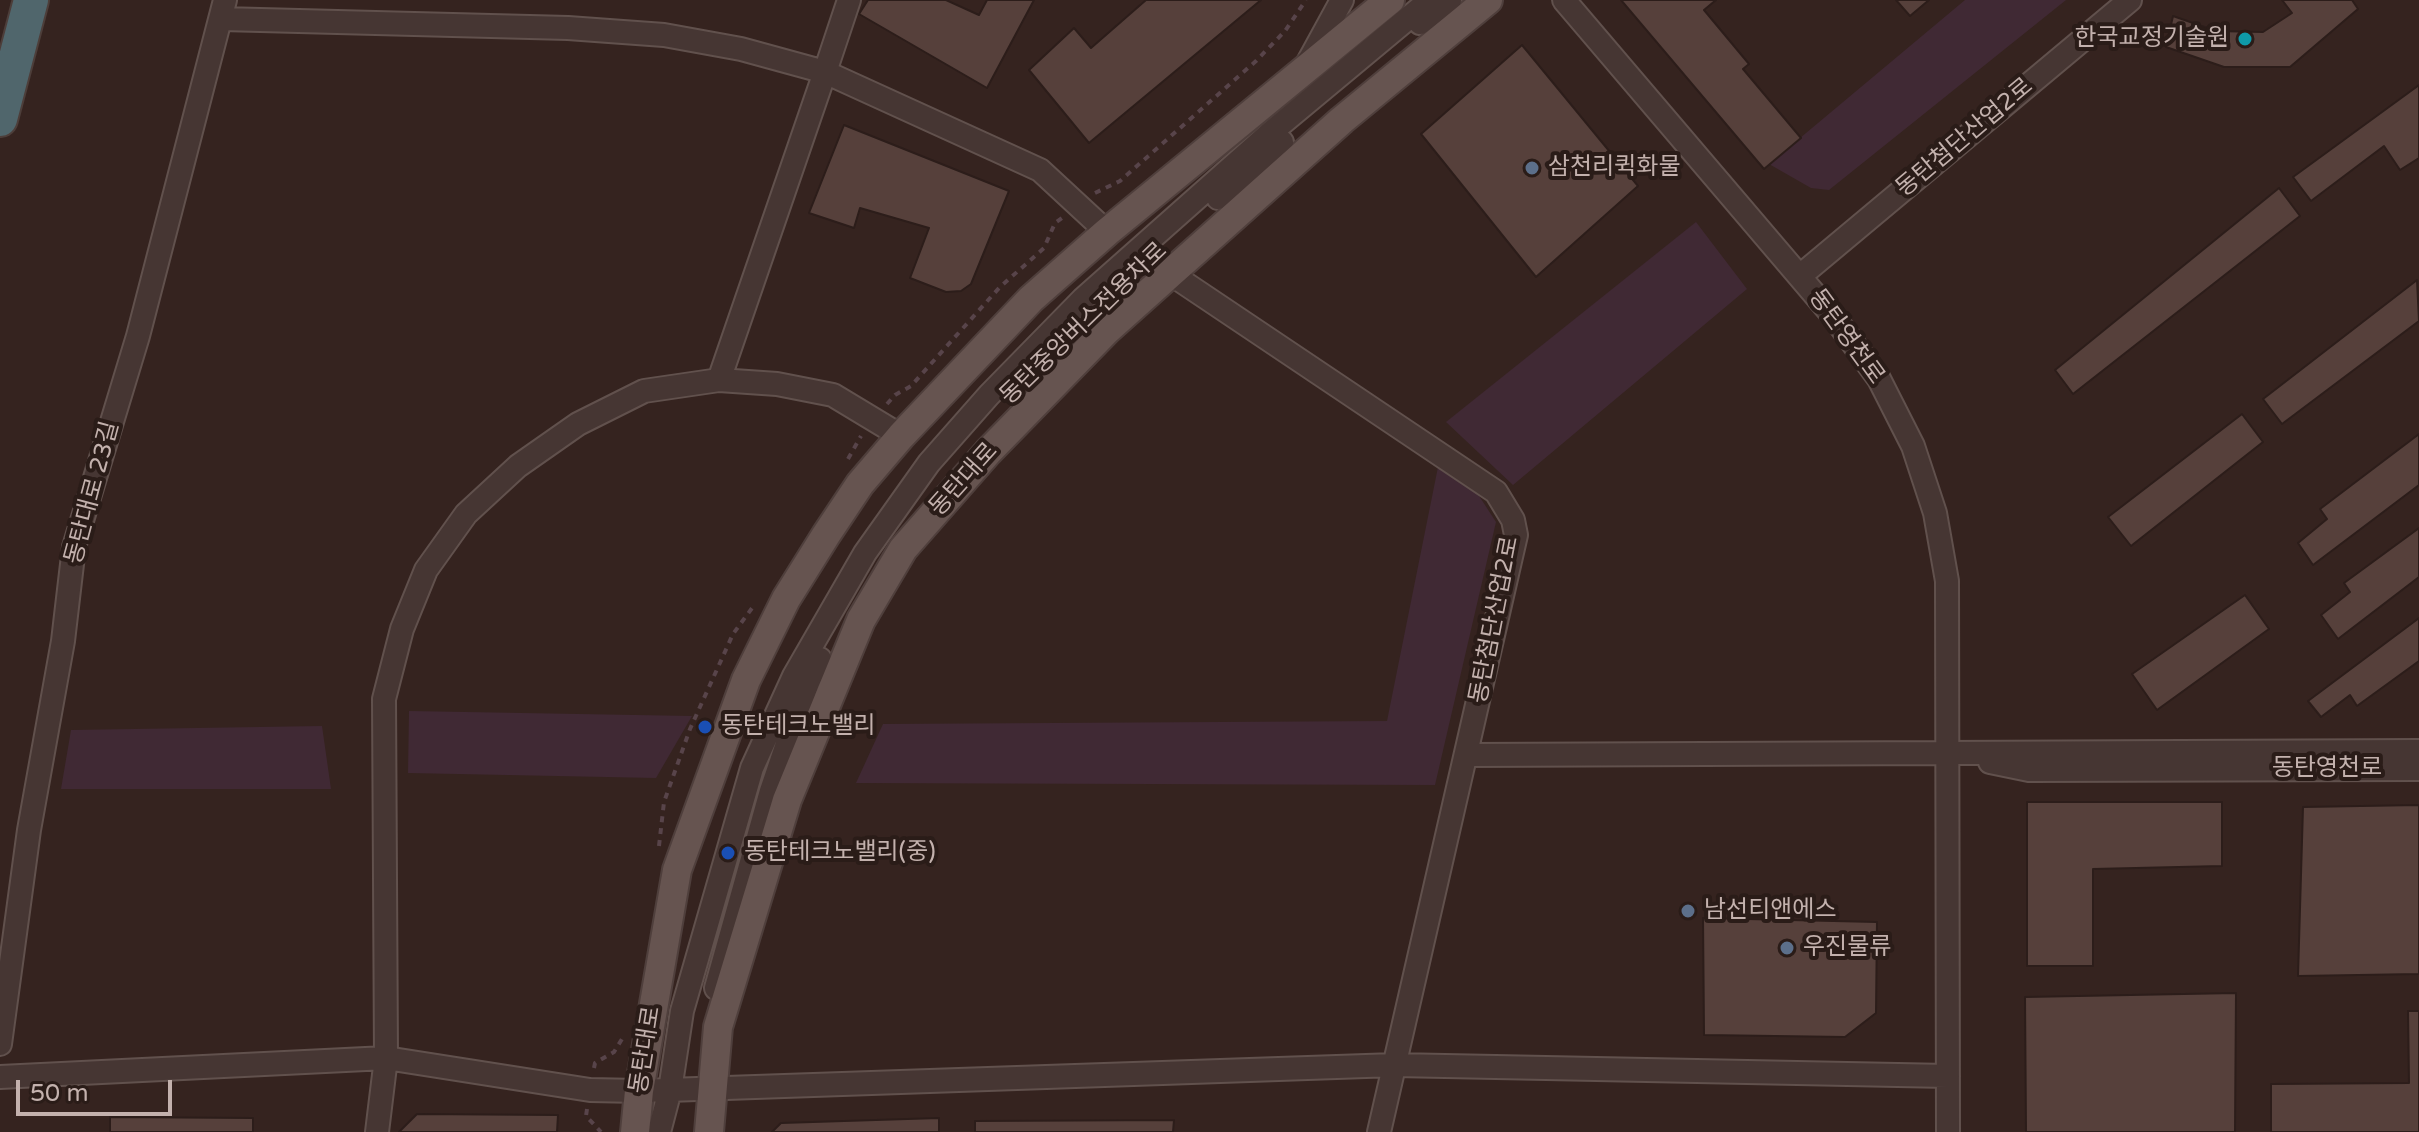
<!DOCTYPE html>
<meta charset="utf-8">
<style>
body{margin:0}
#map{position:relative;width:2419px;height:1132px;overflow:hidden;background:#35231f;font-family:"Varela Round",sans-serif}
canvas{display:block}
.scale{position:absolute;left:16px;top:1080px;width:156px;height:36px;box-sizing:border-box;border:4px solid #c3b1ad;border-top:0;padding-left:10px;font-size:24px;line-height:28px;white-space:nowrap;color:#c3b1ad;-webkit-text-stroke:6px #2a1c18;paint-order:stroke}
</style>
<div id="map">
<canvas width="2419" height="1132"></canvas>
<div class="scale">50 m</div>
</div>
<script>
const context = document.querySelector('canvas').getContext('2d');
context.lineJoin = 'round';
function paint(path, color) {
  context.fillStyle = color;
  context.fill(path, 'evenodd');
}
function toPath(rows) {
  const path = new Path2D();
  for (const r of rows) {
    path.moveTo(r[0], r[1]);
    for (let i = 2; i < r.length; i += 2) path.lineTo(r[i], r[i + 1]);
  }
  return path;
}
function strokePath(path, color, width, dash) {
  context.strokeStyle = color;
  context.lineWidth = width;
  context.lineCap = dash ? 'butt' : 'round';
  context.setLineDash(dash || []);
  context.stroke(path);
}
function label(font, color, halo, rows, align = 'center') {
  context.font = font + ' "Varela Round","Noto Sans KR",sans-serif';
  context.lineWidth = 8;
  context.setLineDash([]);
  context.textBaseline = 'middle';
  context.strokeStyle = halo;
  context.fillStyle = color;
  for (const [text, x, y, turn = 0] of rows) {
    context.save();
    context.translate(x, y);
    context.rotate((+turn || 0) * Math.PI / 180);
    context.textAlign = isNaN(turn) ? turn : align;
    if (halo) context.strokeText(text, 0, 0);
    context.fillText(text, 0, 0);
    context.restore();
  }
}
paint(toPath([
 [1965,0,2066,0,1829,190,1811,188,1769,164],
 [1696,222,1747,289,1513,485,1446,422],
 [1438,467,1470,482,1496,522,1435,785,856,783,883,724,1387,721],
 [409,711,692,716,656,778,408,773],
 [322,726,331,789,61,789,71,730]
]), '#402934');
const building = toPath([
 [868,0,946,0,979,15,987,0,1034,0,987,88,859,14,868,0],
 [1146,0,1261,0,1089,143,1029,70,1074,28,1091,48,1146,0],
 [1621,0,1716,0,1704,10,1749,64,1743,69,1801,138,1764,169,1621,0],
 [1896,0,1929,0,1910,16,1896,0],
 [2282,0,2352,0,2358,9,2290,67,2224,67,2166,47,2173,16,2216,31,2263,32,2292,13,2282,0],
 [1522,45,1638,186,1536,277,1421,134,1522,45],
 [2419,85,2419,158,2400,170,2384,146,2311,201,2293,177,2419,85],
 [844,125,1009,191,971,284,961,291,946,292,910,278,929,228,860,208,854,228,809,213,844,125],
 [2279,188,2300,216,2073,394,2055,370,2279,188],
 [2417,280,2419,321,2282,424,2263,399,2417,280],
 [2242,414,2263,442,2131,546,2108,517,2242,414],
 [2419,434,2419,485,2313,565,2298,543,2327,519,2320,509,2419,434],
 [2419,528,2419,577,2338,639,2321,615,2350,592,2344,583,2419,528],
 [2245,595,2269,629,2157,710,2132,674,2245,595],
 [2419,618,2419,661,2357,706,2350,695,2321,717,2308,701,2419,618],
 [2027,802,2222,802,2222,866,2093,869,2093,966,2027,966,2027,802],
 [2419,805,2419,974,2298,976,2303,807,2419,805],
 [1703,918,1877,922,1876,1013,1845,1037,1704,1035,1703,918],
 [2236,993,2235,1132,2026,1132,2025,997,2236,993],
 [2408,1011,2419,1011,2419,1132,2271,1132,2271,1084,2409,1083,2408,1011],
 [417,1114,558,1115,557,1132,399,1132,417,1114],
 [110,1117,253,1118,253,1132,110,1132,110,1117],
 [939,1118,939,1132,772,1132,781,1123,939,1118],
 [1174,1120,1173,1132,975,1132,975,1121,1174,1120]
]);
paint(building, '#56403b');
strokePath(building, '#2c1d1a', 2);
const minor = toPath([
 [1564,0,1834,317,1879,379,1913,446,1935,513,1947,581,1948,1132],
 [222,19,568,28,664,35,741,49,825,72,849,0],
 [1420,23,1450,0],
 [1306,66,1342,0],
 [1218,198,1282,142],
 [1171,274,1496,492,1513,520,1516,535,1379,1132],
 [1800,276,2130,0],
 [901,436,833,395,777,384,719,380,825,72,1040,170,1107,232],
 [1467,755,2419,751],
 [1990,762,2029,770,2419,769],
 [716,988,771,791,808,682,820,659],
 [0,1044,29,830,63,641,74,547,138,336,225,0],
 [0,1077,386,1058,590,1090,639,1091,1395,1065,1948,1076],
 [377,1132,386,1058,384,699,402,629,426,570,466,514,518,466,578,424,644,391,719,380],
 [659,1132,670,1090,682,1011,752,768,794,676,865,553,929,463,989,395,1083,299,1269,134,1430,0]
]);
const major = toPath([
 [635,1132,639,1091,677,870,746,680,786,599,826,535,860,484,901,436,1031,299,1107,232,1390,0],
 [709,1132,718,1027,787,800,861,620,903,549,988,452,1107,330,1342,120,1488,0]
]);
const highway = toPath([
 [0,119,31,0]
]);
strokePath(minor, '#61514d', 26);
strokePath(major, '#4f3f3c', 32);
strokePath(highway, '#4d3e3a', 38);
strokePath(toPath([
 [1095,193,1120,181,1256,61,1285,31,1306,0],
 [887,404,895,395,911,386,999,288,1044,248,1055,223,1062,218],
 [848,459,861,436],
 [659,846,664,802,690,729,733,634,755,604],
 [594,1068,595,1063,614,1052,622,1039],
 [587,1109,586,1116,601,1132]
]), '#58444a', 4, [6, 6]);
strokePath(minor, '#463633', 22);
strokePath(major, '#665450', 28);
strokePath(highway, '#50666c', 34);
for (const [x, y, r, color] of [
 [2245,39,8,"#0f9aa8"],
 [1532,168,8,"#5c6f8a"],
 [705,727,8,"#1a4fb4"],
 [728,853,8,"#1a4fb4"],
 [1688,911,8,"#5c6f8a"],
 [1787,948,8,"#5c6f8a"]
]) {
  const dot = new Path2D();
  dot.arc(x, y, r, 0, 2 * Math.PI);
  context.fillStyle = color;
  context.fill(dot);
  strokePath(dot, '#2a1c18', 3);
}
label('24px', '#c3b1ad', '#2a1c18', [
 ["한국교정기술원",2229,39,"right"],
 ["삼천리퀵화물",1548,168],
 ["동탄테크노밸리",721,727],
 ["동탄테크노밸리(중)",744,853],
 ["남선티앤에스",1704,911],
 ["우진물류",1803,948]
], 'left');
label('24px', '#c3b1ad', '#2a1c18', [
 ["동탄첨단산업2로",1965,138,-40],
 ["동탄중앙버스전용차로",1084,324,-44],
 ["동탄영천로",1846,337,54],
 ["동탄대로",964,480,-48],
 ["동탄대로 23길",93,493,-75],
 ["동탄첨단산업2로",1495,620,-79],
 ["동탄영천로",2327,769],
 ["동탄대로",646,1050,-81]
]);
</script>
